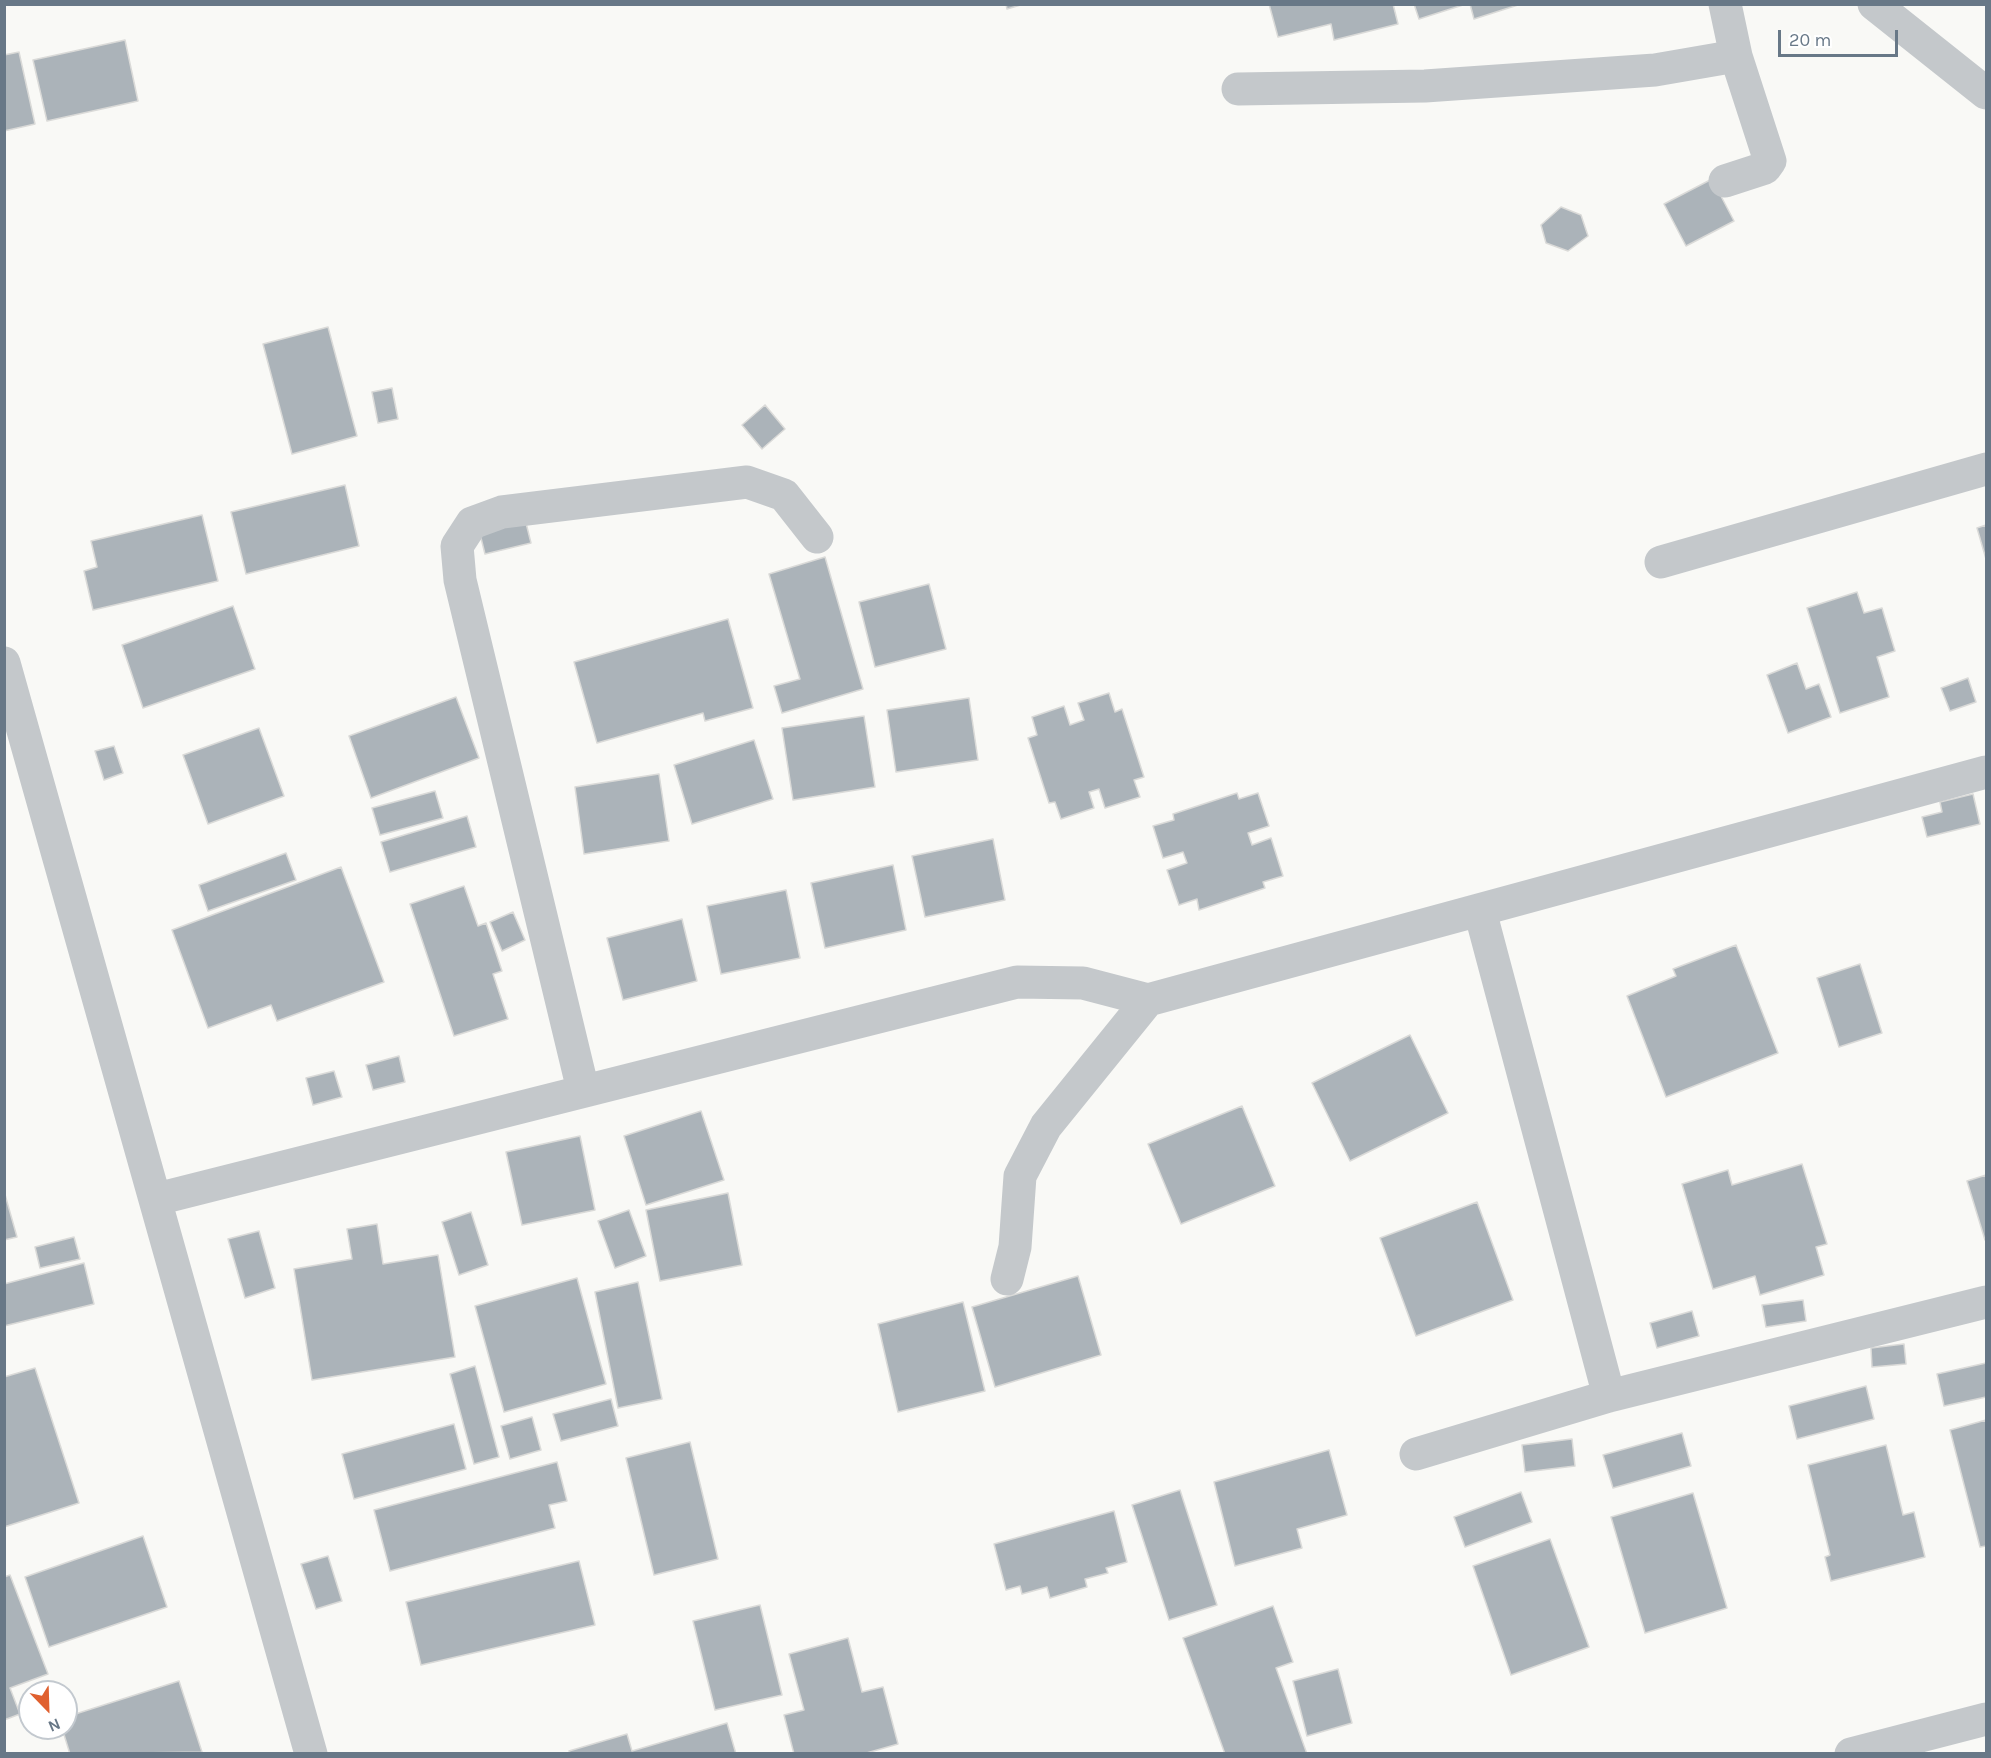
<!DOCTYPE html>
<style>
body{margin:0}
#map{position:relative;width:1991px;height:1758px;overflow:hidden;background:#f9f9f6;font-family:Karla,sans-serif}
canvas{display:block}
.frame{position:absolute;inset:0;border:6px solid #687887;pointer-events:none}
.north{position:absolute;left:18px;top:1680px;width:60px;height:60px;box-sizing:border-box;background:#fff;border:2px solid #c3c9cf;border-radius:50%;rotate:157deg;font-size:16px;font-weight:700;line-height:24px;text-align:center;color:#687887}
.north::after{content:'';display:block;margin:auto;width:21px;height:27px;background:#e0602f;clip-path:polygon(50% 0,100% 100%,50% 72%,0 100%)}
.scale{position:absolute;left:1778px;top:30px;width:120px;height:27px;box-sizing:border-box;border:3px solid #687887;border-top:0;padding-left:8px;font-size:18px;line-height:21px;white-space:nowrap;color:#687887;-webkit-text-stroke:4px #fff;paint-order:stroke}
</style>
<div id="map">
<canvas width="1991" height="1758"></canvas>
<div class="frame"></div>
<div class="north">N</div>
<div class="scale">20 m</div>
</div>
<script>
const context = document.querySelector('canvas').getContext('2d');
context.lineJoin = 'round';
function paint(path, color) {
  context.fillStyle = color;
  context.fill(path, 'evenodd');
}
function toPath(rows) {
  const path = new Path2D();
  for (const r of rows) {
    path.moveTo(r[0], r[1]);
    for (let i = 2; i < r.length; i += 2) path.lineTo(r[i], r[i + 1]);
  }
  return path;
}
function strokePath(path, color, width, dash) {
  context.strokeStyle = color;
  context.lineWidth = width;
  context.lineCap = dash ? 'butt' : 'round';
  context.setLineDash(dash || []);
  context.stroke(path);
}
const building = toPath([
 [1006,4,1024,4,1007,9,1006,4],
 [1269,4,1393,4,1398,24,1334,40,1331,24,1278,37,1269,4],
 [1414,4,1466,4,1419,19,1414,4],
 [1470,4,1521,4,1474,19,1470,4],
 [125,40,138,101,47,121,33,60,125,40],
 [19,52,35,124,4,131,4,55,19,52],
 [1712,179,1734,221,1686,246,1664,204,1712,179],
 [1561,207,1581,215,1588,236,1568,251,1546,243,1541,225,1561,207],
 [328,327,357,436,292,454,263,344,328,327],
 [392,388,398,419,378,423,372,392,392,388],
 [765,405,785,429,762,449,742,425,765,405],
 [345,485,359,546,246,574,231,512,345,485],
 [202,515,218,581,93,610,84,571,97,567,91,541,202,515],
 [525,519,531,543,485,554,479,530,525,519],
 [1986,525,1986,559,1977,528,1986,525],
 [825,557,863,689,782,713,774,686,800,679,769,574,825,557],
 [929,584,946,649,875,667,859,602,929,584],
 [1857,592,1864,613,1882,608,1895,651,1877,657,1889,697,1840,713,1807,608,1857,592],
 [233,606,255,669,143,708,122,645,233,606],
 [728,619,753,708,705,721,703,713,597,743,574,662,728,619],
 [1797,663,1806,689,1819,684,1831,717,1788,733,1767,675,1797,663],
 [1968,678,1976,702,1950,711,1941,688,1968,678],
 [1109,693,1115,712,1122,709,1144,777,1134,780,1140,797,1105,808,1099,789,1089,792,1094,808,1061,819,1055,802,1049,803,1028,738,1037,735,1032,717,1064,706,1070,725,1084,720,1078,703,1109,693],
 [456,697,479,758,371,798,349,736,456,697],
 [969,698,978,760,896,772,887,710,969,698],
 [864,716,875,787,793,800,782,728,864,716],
 [259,728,284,796,208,824,183,755,259,728],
 [754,740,773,799,692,824,674,765,754,740],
 [114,746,123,773,104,780,95,751,114,746],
 [659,774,669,841,584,854,575,787,659,774],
 [435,791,443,818,380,835,372,808,435,791],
 [1237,793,1239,799,1258,793,1269,826,1248,833,1252,845,1271,838,1283,876,1263,882,1265,888,1199,910,1197,899,1179,905,1167,870,1187,863,1183,852,1163,858,1153,826,1174,820,1173,814,1237,793],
 [1973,794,1980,824,1927,837,1922,817,1942,812,1940,802,1973,794],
 [467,816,476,847,390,872,381,842,467,816],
 [993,839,1005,900,925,917,912,856,993,839],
 [286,853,296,880,208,911,199,885,286,853],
 [893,865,906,930,825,948,811,883,893,865],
 [341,867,384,982,277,1021,271,1005,208,1028,172,930,341,867],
 [464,886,478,926,486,923,502,971,493,974,508,1019,454,1036,410,904,464,886],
 [786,890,800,958,721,974,707,906,786,890],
 [513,912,525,940,502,951,490,922,513,912],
 [682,919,697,981,623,1000,607,938,682,919],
 [1736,945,1778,1053,1666,1097,1627,996,1676,976,1673,969,1736,945],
 [1860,964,1882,1033,1839,1047,1817,978,1860,964],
 [1410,1035,1448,1113,1350,1161,1312,1083,1410,1035],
 [399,1056,405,1082,373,1090,366,1065,399,1056],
 [334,1071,342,1097,313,1105,306,1078,334,1071],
 [1242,1106,1275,1186,1181,1224,1148,1144,1242,1106],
 [701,1111,724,1180,646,1205,624,1136,701,1111],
 [580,1136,595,1210,522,1225,506,1152,580,1136],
 [1802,1164,1827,1244,1816,1247,1824,1275,1760,1295,1755,1276,1713,1289,1682,1184,1728,1170,1732,1185,1802,1164],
 [1986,1175,1986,1239,1985,1240,1967,1181,1986,1175],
 [4,1191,17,1237,4,1240,4,1191],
 [728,1193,742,1265,660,1281,646,1210,728,1193],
 [1477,1202,1513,1300,1416,1336,1380,1238,1477,1202],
 [629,1210,646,1256,615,1268,598,1221,629,1210],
 [471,1212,488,1265,459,1275,442,1222,471,1212],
 [377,1224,383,1264,438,1255,455,1357,312,1380,294,1269,352,1259,347,1229,377,1224],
 [259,1231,275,1288,245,1298,228,1239,259,1231],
 [74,1237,80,1259,40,1268,35,1247,74,1237],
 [84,1263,94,1304,4,1326,4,1284,84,1263],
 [1078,1276,1101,1355,995,1387,972,1307,1078,1276],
 [577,1278,606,1384,504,1412,475,1306,577,1278],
 [638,1282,662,1399,618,1408,595,1292,638,1282],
 [1803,1300,1806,1321,1766,1327,1762,1305,1803,1300],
 [963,1302,985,1391,898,1412,878,1324,963,1302],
 [1692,1311,1699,1336,1657,1348,1650,1323,1692,1311],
 [1904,1344,1906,1364,1872,1367,1871,1348,1904,1344],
 [1986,1363,1986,1397,1944,1406,1937,1374,1986,1363],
 [475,1366,499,1457,474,1464,450,1374,475,1366],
 [35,1368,79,1503,4,1527,4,1377,35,1368],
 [1866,1386,1874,1419,1797,1439,1789,1406,1866,1386],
 [611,1399,618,1426,561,1441,553,1414,611,1399],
 [532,1417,541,1450,510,1459,501,1426,532,1417],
 [1986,1420,1986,1546,1980,1547,1950,1430,1986,1420],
 [454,1424,466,1469,354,1499,342,1454,454,1424],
 [1682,1433,1691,1466,1613,1488,1603,1455,1682,1433],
 [1572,1439,1575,1466,1525,1472,1522,1445,1572,1439],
 [690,1442,718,1559,654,1575,626,1458,690,1442],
 [1886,1445,1903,1515,1914,1512,1925,1557,1831,1581,1825,1557,1830,1555,1808,1465,1886,1445],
 [1329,1450,1347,1515,1297,1529,1302,1548,1235,1566,1214,1482,1329,1450],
 [557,1462,567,1501,549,1505,555,1528,390,1571,374,1510,557,1462],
 [1180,1490,1217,1605,1169,1620,1132,1505,1180,1490],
 [1521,1492,1532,1522,1465,1547,1454,1517,1521,1492],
 [1693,1493,1727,1608,1645,1633,1611,1517,1693,1493],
 [1114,1511,1127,1562,1106,1568,1108,1573,1085,1579,1087,1587,1050,1598,1047,1587,1022,1594,1020,1586,1006,1590,994,1544,1114,1511],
 [143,1536,167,1607,49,1647,25,1577,143,1536],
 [1550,1539,1589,1647,1511,1675,1473,1566,1550,1539],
 [328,1556,342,1601,316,1609,301,1564,328,1556],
 [579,1561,595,1625,421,1665,406,1602,579,1561],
 [10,1575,48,1674,10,1688,20,1714,4,1720,4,1577,10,1575],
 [760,1605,782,1695,715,1710,693,1621,760,1605],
 [1273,1606,1293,1662,1276,1668,1307,1754,1225,1754,1183,1638,1273,1606],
 [848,1638,862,1692,883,1687,898,1744,863,1754,794,1754,784,1715,804,1710,789,1654,848,1638],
 [1338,1669,1352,1723,1307,1736,1293,1681,1338,1669],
 [179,1681,202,1752,70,1754,62,1728,66,1728,66,1717,179,1681],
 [727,1723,736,1754,570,1754,569,1751,627,1734,632,1751,727,1723]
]);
paint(building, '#abb3b9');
strokePath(building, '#dadad8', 1.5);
strokePath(toPath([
 [1725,4,1736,56,1770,161,1765,168,1725,181],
 [1874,4,1986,93],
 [1238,89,1425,86,1655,70,1736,56],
 [1661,562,1986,469],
 [4,663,311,1754],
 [1480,911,1609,1396],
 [583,1090,460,580,457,546,472,523,502,512,747,482,784,495,817,537],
 [157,1199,1017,982,1083,983,1148,1000,1986,772],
 [1007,1279,1015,1247,1020,1176,1046,1126,1148,1000],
 [1416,1454,1609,1396,1986,1302],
 [1851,1754,1986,1719]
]), '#c4c8cb', 33);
</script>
